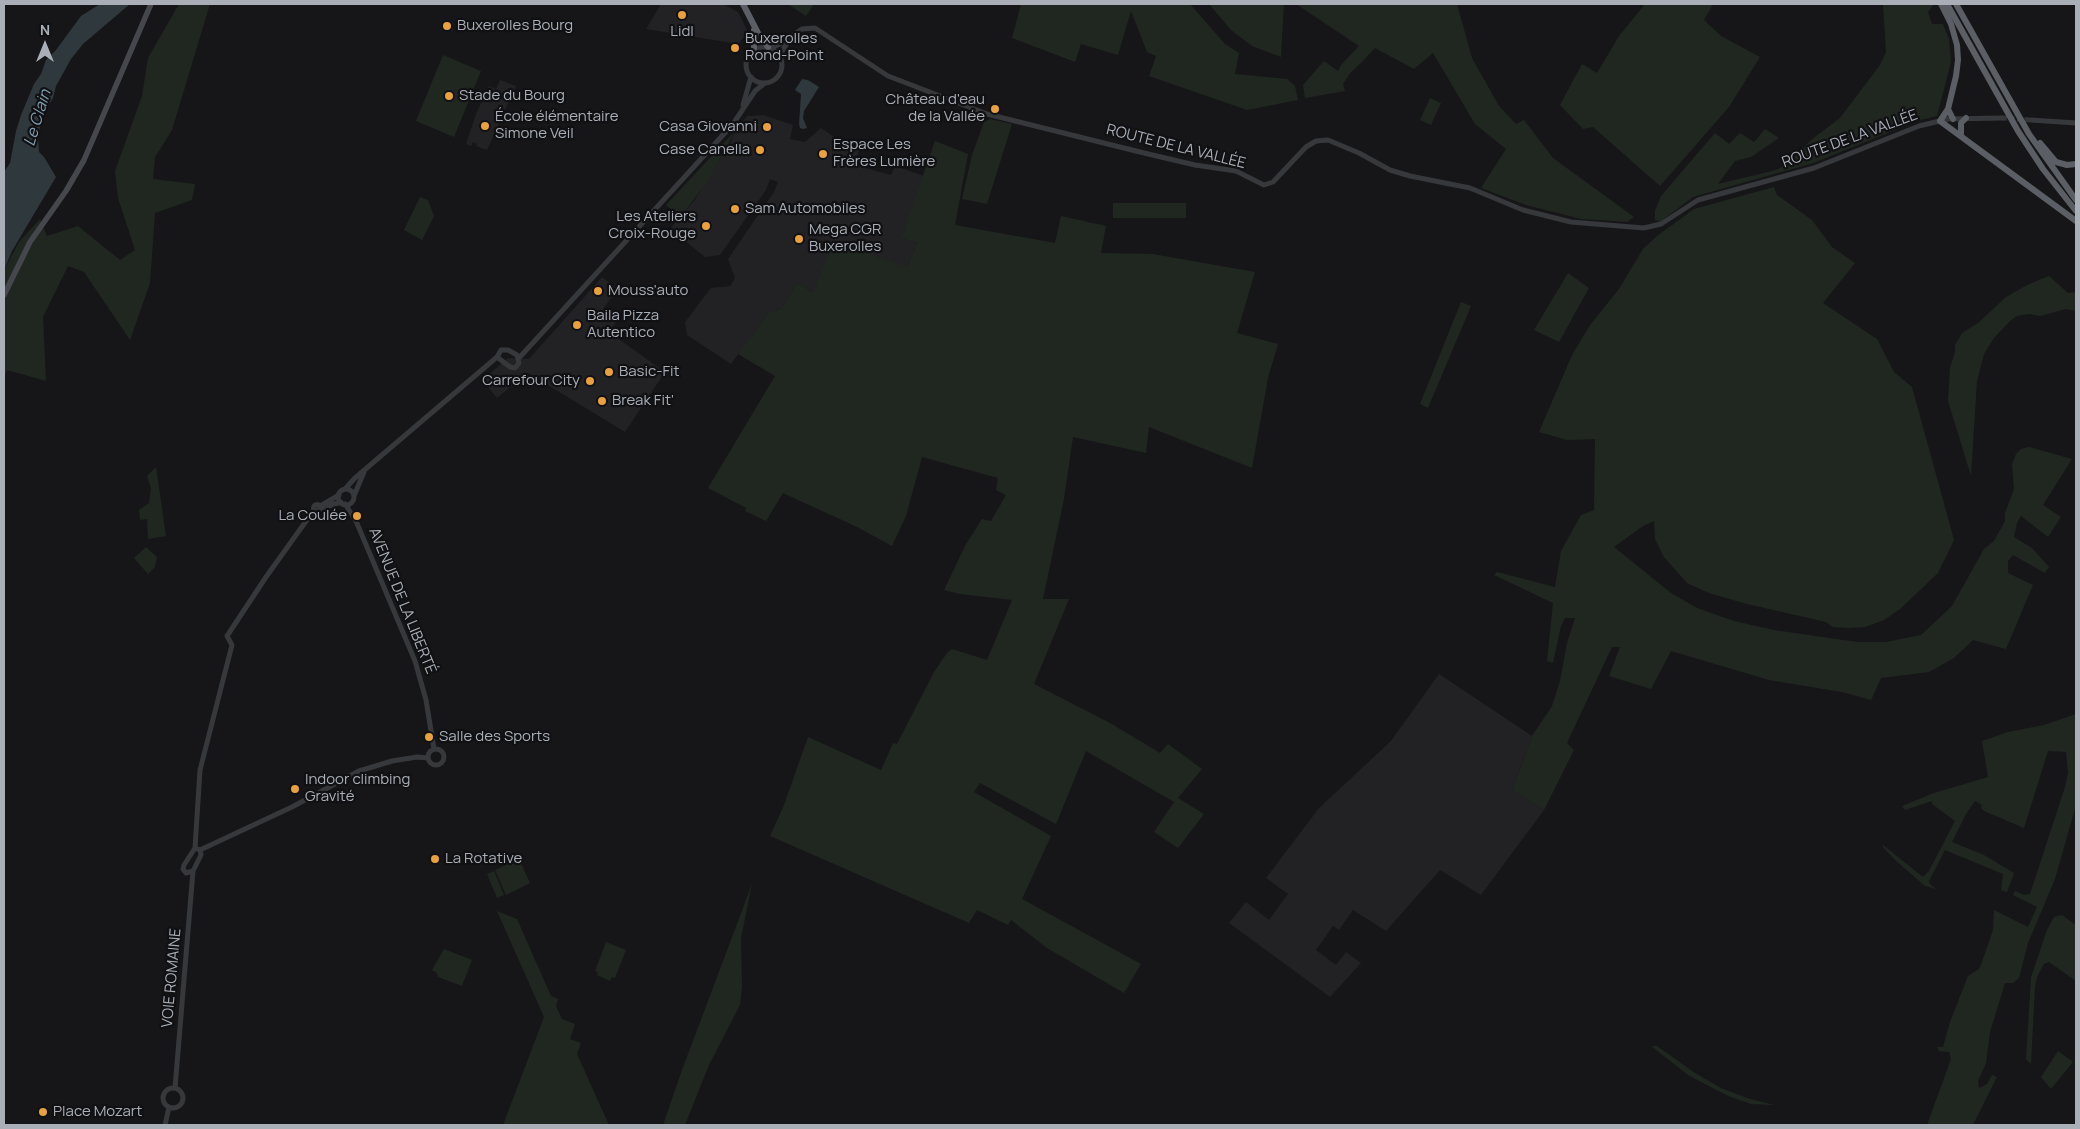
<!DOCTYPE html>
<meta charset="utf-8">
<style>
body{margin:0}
#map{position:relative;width:2080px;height:1129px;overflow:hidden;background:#161618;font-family:Manrope,sans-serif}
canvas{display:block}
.frame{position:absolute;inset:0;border:5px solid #a9aeb7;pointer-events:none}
.north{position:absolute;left:20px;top:20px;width:50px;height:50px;-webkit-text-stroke:4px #111113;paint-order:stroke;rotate:0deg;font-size:14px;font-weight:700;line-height:20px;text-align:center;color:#a9aeb7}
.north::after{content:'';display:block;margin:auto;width:18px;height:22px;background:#a9aeb7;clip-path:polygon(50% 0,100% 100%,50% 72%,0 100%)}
</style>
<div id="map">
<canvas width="2080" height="1129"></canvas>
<div class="frame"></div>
<div class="north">N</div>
</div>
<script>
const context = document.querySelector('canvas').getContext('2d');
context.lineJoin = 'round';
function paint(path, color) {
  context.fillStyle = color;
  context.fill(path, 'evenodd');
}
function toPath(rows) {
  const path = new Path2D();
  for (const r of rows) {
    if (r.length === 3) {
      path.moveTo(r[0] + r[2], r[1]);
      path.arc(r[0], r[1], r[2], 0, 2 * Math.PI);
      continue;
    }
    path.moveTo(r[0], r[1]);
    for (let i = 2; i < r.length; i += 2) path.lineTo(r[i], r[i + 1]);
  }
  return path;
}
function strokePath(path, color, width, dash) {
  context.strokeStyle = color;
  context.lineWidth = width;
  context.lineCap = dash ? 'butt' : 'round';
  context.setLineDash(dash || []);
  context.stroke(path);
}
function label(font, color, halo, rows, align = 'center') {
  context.font = font + ' Manrope,sans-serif';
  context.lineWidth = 4.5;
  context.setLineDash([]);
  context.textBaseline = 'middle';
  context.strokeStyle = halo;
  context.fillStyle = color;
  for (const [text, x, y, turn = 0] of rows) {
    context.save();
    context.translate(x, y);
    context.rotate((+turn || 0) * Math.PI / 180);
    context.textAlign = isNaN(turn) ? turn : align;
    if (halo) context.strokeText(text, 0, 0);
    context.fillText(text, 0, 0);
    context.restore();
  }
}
paint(toPath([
 [661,4,723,4,738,12,748,32,738,44,646,29],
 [500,80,516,86,487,150,476,146,477,144,473,142,471,146,466,144,476,114,489,86,496,89],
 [748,115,750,116,763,115,793,125,790,139,805,142,821,128,841,142,860,148,854,165,891,175,895,166,924,176,902,238,917,243,907,267,813,292,797,283,781,309,769,312,731,364,687,335,685,322,711,288,730,286,735,278,728,259,774,192,778,182,770,179,766,190,720,255,705,257,670,229,694,201,731,141,735,131],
 [602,277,618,289,603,309,618,319,609,332,665,372,625,432,528,373,497,398,482,380,508,358,529,359],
 [1439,674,1532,736,1512,790,1544,810,1481,895,1440,870,1386,931,1353,910,1339,930,1333,926,1316,950,1336,965,1346,952,1361,963,1330,997,1229,923,1246,902,1269,920,1288,894,1266,878,1319,808,1391,741]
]), '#222225');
paint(toPath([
 [179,4,210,4,172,130,155,157,153,179,195,184,192,200,155,213,150,283,130,340,84,272,68,266,43,317,46,381,7,370,4,377,4,270,19,242,40,219,47,236,78,226,120,260,135,250,118,198,115,171,142,96,148,58],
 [788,4,814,4,806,16],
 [1021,4,1190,4,1225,44,1239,53,1235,74,1287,79,1295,86,1298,100,1247,110,1149,76,1156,56,1147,52,1131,11,1118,55,1081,44,1075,62,1012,38],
 [1209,4,1284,4,1281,57,1252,46,1231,30],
 [1296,4,1457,4,1472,58,1499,106,1516,124,1524,120,1553,158,1634,217,1627,222,1581,219,1526,205,1481,188,1506,149,1475,124,1433,53,1414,69,1375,48,1361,63,1351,72,1343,84,1345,91,1305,98,1303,85,1324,61,1338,71,1341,65,1359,46],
 [1645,4,1713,4,1704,20,1721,36,1760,57,1729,107,1660,186,1593,127,1583,129,1560,105,1582,64,1597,73,1619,36],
 [1883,4,1934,4,1928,12,1932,24,1943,24,1949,39,1951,62,1937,116,1920,120,1813,163,1693,197,1660,222,1655,220,1655,211,1661,196,1715,133,1729,144,1740,133,1754,142,1765,129,1779,138,1751,157,1735,161,1718,184,1776,170,1789,163,1811,140,1840,118,1880,65,1886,52],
 [443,55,481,71,454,137,416,121],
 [1430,98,1441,103,1431,125,1420,120],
 [990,119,1012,124,987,204,962,199,972,155,984,122],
 [735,131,709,179,680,218,666,205],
 [935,141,968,154,955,225,1055,243,1061,216,1106,226,1101,253,1153,254,1255,272,1237,333,1278,344,1268,378,1252,468,1149,427,1146,453,1073,437,1064,499,1043,599,1069,599,1034,684,1110,723,1160,753,1168,744,1202,769,1178,798,1204,814,1178,848,1154,832,1174,802,1086,751,1056,824,980,783,974,792,1051,836,1022,899,1141,964,1124,993,1047,948,1011,920,1008,925,977,910,969,923,770,836,784,805,808,737,881,770,893,743,897,744,934,672,947,653,952,649,987,660,1012,600,960,594,944,590,965,546,982,519,991,521,1006,495,996,490,998,478,922,457,906,516,892,546,855,526,783,493,766,521,745,511,746,508,708,488,775,376,738,354,769,312,781,309,797,283,813,292,834,242,907,267,917,243,901,238],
 [1774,187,1777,195,1812,220,1832,247,1855,263,1823,303,1877,339,1894,372,1912,387,1954,540,1938,573,1900,609,1884,620,1865,627,1849,628,1833,627,1826,622,1747,604,1709,593,1687,583,1664,557,1655,539,1654,521,1643,526,1614,547,1671,593,1697,608,1734,621,1774,630,1857,642,1886,642,1921,635,1952,606,1984,549,1994,541,2005,521,2005,513,2014,489,2012,464,2016,454,2021,449,2029,447,2072,459,2043,505,2061,517,2048,537,2021,516,2017,523,2014,537,2032,548,2049,567,2045,573,2013,555,2008,561,2008,573,2033,585,2006,649,1973,640,1954,658,1929,672,1881,678,1871,700,1842,692,1769,680,1671,651,1651,689,1609,676,1620,647,1612,647,1567,743,1574,750,1544,810,1512,790,1532,736,1552,706,1560,681,1567,643,1575,618,1565,618,1561,626,1553,663,1547,661,1553,603,1494,575,1497,572,1555,587,1561,551,1581,515,1594,510,1595,439,1567,440,1539,432,1572,355,1590,325,1619,289,1643,249,1657,236,1694,209],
 [420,197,428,200,434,216,422,240,404,230],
 [1113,203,1186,203,1186,218,1113,218],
 [1568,273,1589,288,1559,342,1534,330],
 [2049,276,2068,293,2076,292,2076,311,2066,309,2040,316,2029,314,2017,316,2010,321,1994,338,1984,354,1977,381,1971,476,1948,401,1950,368,1955,352,1955,345,1962,333,1978,323,2006,297,2027,285],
 [1461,302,1471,306,1428,408,1420,404],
 [156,467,166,536,148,539,147,519,140,520,139,510,149,503,151,488,147,476],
 [146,547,157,557,155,567,148,574,134,558],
 [2076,714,2076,805,2055,879,2028,943,2019,978,2013,983,2005,983,1990,1032,1986,1063,1978,1081,1979,1088,1987,1084,1992,1075,1997,1077,1973,1125,1927,1125,1951,1059,1949,1052,1939,1051,1937,1047,1943,1047,1950,1022,1968,976,1979,969,1982,962,1993,930,1994,910,2028,927,2037,907,2013,895,2015,891,2024,895,2030,894,2065,787,2068,773,2066,752,2048,751,2024,828,1984,811,1981,808,1982,805,1975,801,1966,814,1952,842,1984,855,2014,873,2007,892,2001,890,2003,874,1945,850,1929,881,1930,884,1936,889,1925,886,1895,860,1883,847,1883,845,1923,877,1929,871,1955,821,1932,804,1932,801,1905,810,1902,806,1934,793,1988,777,1982,741,2008,732,2044,725],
 [519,859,530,883,506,895,495,870],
 [494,871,504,895,497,898,487,874],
 [752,884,741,938,742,987,740,1005,709,1065,685,1125,663,1125,682,1070],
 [497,911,517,919,551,996,558,999,556,1006,562,1019,575,1024,570,1039,581,1043,577,1054,609,1125,503,1125,544,1017],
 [2062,915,2076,925,2076,981,2049,962,2044,964,2037,977,2035,987,2031,1064,2026,1059,2031,977,2047,930,2054,917],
 [606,942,626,950,615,978,612,977,610,981,597,975,598,972,595,971],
 [444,949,472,960,462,986,438,977,437,973,432,970],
 [1651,1046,1657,1046,1695,1073,1721,1088,1747,1098,1774,1105,1751,1104,1728,1096,1688,1075],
 [2058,1051,2073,1062,2051,1089,2041,1077]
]), '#202721');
paint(toPath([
 [100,4,130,4,83,44,71,59,56,86,53,98,42,117,38,137,39,152,44,157,56,177,12,251,4,270,4,172,10,163,16,131,21,115,34,84,41,74,46,60,56,50,81,16],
 [802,79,808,80,819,87,804,111,803,118,807,128,803,129,800,128,799,124,801,94,795,90]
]), '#2f383d');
strokePath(toPath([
 [2002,118,2031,120]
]), '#333438', 5, [5, 2.5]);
strokePath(toPath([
 [764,65,18],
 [771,48,782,43,802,29,815,28,888,76,987,114,1144,153,1195,165,1236,171,1264,185,1273,182,1306,147,1316,141,1328,140,1359,153,1390,170,1410,176,1470,188,1523,210,1571,222,1644,228,1661,224,1698,200,1814,168,1919,126,1948,119,2002,118],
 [781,57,782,51,788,42],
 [743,105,751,77],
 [2031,120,2076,123],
 [519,358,733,124,755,91,765,83],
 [345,489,355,478,497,357,501,350,508,350,517,355,519,363,515,368,510,367,497,357],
 [346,497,8],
 [354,496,364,472],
 [345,504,356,521,415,661,426,700,434,749],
 [317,508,3.5],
 [322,505,339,495],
 [319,509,341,502],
 [436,757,8],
 [195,848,200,770,232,645,227,636,266,577,314,510],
 [195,848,200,850,201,855,193,871,186,873,183,869,184,865,195,848],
 [200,850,292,807,359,771,392,761,417,757,428,758],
 [175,1088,193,871],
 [173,1098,10],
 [165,1125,169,1107]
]), '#37383c', 5);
strokePath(toPath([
 [4,295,30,242,66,191,84,160,151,4]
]), '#45474c', 5.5);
strokePath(toPath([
 [743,4,759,35,768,47],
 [1941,4,1951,24,1957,45,1958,60,1956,76,1948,109,1940,121,2076,221],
 [1947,4,2018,131,2043,169,2076,211],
 [1956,4,2029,134,2076,200],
 [754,50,754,30],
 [1948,109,1953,119],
 [1961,135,1961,123,1966,118],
 [2040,143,2056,162,2067,165,2076,164]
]), '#5b5e64', 6);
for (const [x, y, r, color] of [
 [682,15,5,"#e8a13d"],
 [447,26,5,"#e8a13d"],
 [735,48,5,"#e8a13d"],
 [449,96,5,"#e8a13d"],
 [995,109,5,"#e8a13d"],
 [485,126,5,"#e8a13d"],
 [767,127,5,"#e8a13d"],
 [760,150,5,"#e8a13d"],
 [823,154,5,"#e8a13d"],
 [735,209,5,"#e8a13d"],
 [706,226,5,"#e8a13d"],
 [799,239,5,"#e8a13d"],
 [598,291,5,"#e8a13d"],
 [577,325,5,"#e8a13d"],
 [609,372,5,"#e8a13d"],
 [590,381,5,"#e8a13d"],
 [602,401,5,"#e8a13d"],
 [357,516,5,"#e8a13d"],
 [429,737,5,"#e8a13d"],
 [295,789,5,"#e8a13d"],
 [435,859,5,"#e8a13d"],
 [43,1112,5,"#e8a13d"]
]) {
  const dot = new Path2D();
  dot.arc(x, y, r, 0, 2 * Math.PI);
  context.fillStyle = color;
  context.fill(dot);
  strokePath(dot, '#111113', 2);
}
label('15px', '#a9aeb7', '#111113', [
 ["Buxerolles Bourg",457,26],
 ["Lidl",682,32,"center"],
 ["Buxerolles",745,39],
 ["Rond-Point",745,56],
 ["Stade du Bourg",459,96],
 ["Château d'eau",985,100,"right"],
 ["de la Vallée",985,117,"right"],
 ["École élémentaire",495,117],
 ["Simone Veil",495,134],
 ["Casa Giovanni",757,127,"right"],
 ["Espace Les",833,145],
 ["Frères Lumière",833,162],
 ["Case Canella",750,150,"right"],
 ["Sam Automobiles",745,209],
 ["Les Ateliers",696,217,"right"],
 ["Croix-Rouge",696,234,"right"],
 ["Mega CGR",809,230],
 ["Buxerolles",809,247],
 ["Mouss'auto",608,291],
 ["Baila Pizza",587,316],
 ["Autentico",587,333],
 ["Basic-Fit",619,372],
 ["Carrefour City",580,381,"right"],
 ["Break Fit'",612,401],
 ["La Coulée",347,516,"right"],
 ["Salle des Sports",439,737],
 ["Indoor climbing",305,780],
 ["Gravité",305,797],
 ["La Rotative",445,859],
 ["Place Mozart",53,1112]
], 'left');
label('15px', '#a9aeb7', '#111113', [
 ["ROUTE DE LA VALLÉE",1850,139,-20],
 ["ROUTE DE LA VALLÉE",1176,147,14],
 ["AVENUE DE LA LIBERTÉ",402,601,68],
 ["VOIE ROMAINE",172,978,-85]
]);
label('italic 16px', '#819eb0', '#111113', [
 ["Le Clain",38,118,-73]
]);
</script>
